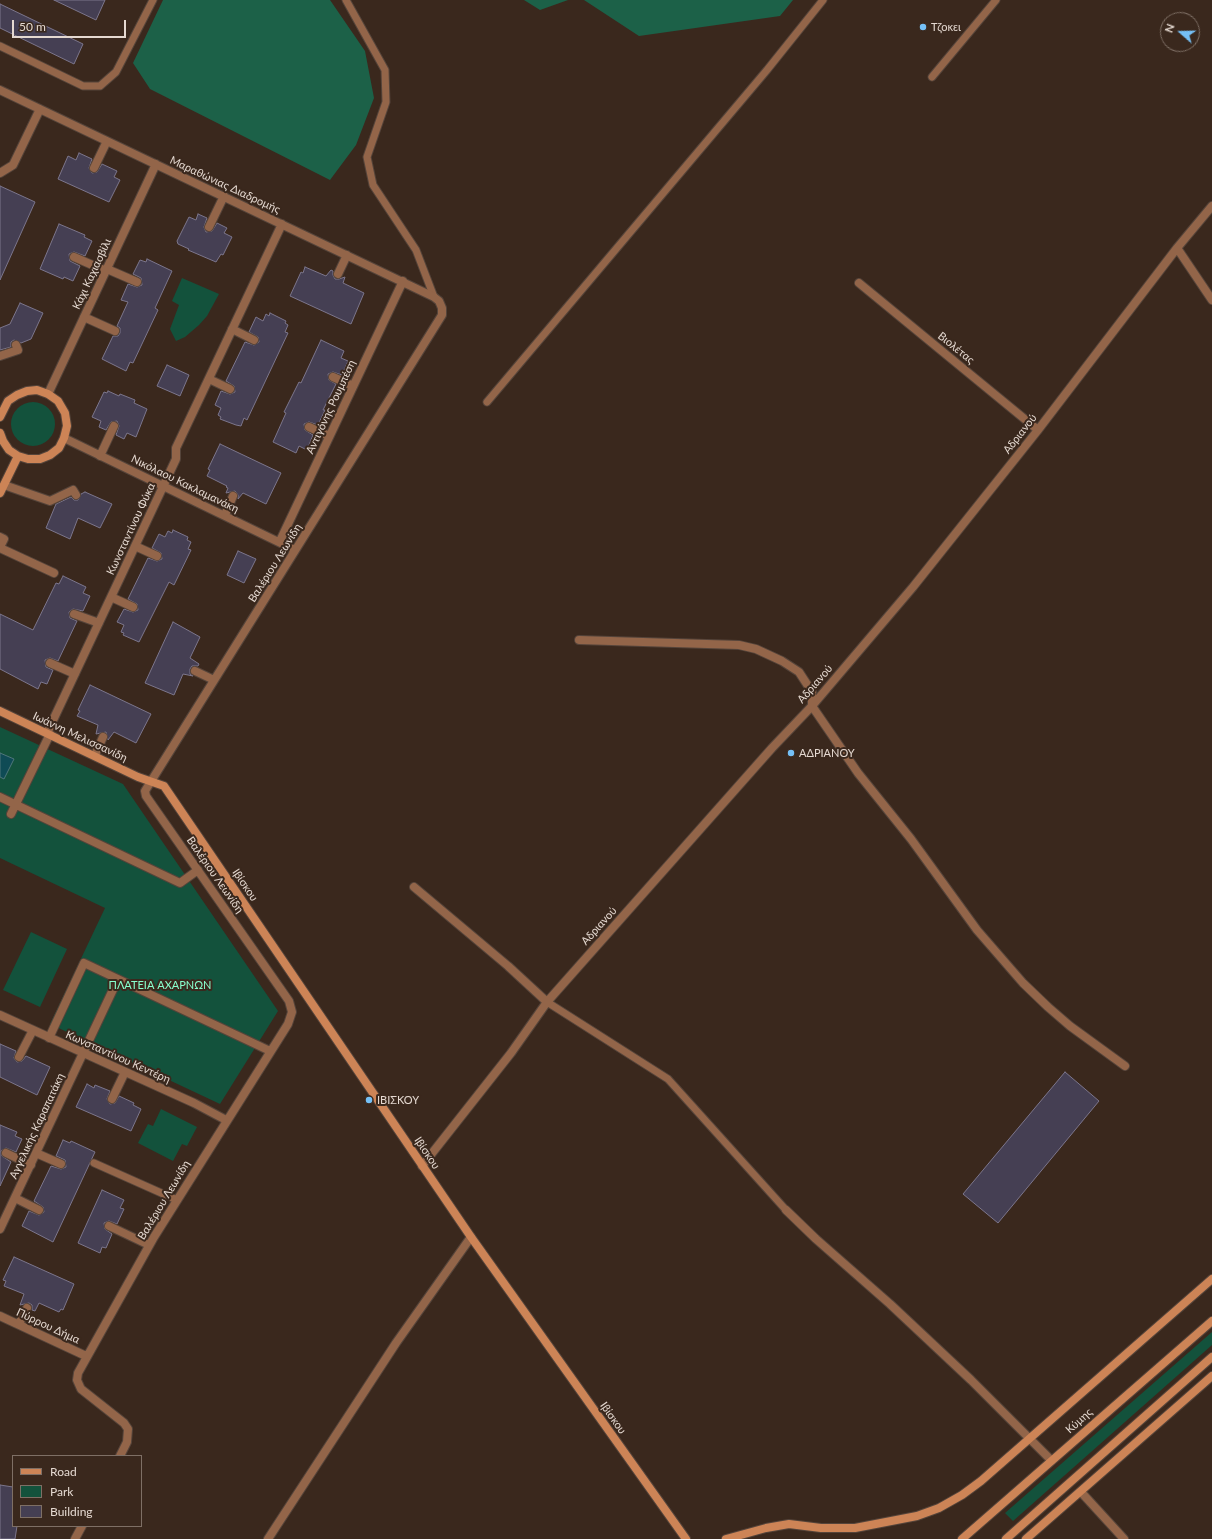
<!DOCTYPE html>
<meta charset="utf-8">
<style>
body{margin:0}
#map{position:relative;width:1212px;height:1539px;overflow:hidden;background:#3a281d;font-family:Lato,sans-serif}
canvas{display:block}
.legend{position:absolute;left:12px;top:1455px;width:130px;height:72px;box-sizing:border-box;background:#3a281d;border:1px solid #7e6f65;margin:0;padding:5px 7px;list-style:none;font-size:12px;color:#e5d9d1}
.legend li{display:flex;align-items:center;gap:8px;height:20px}
.legend b{width:20px;border:1px solid #7e6f65}
.north{position:absolute;left:1160px;top:12px;width:40px;height:40px;box-sizing:border-box;background:#3a281d;border:1px solid #7e6f65;border-radius:50%;rotate:290deg;font-size:11px;font-weight:700;line-height:16px;text-align:center;color:#e5d9d1}
.north::after{content:'';display:block;margin:auto;width:14px;height:18px;background:#75c0f6;clip-path:polygon(50% 0,100% 100%,50% 72%,0 100%)}
.scale{position:absolute;left:12px;top:20px;width:114px;height:18px;box-sizing:border-box;border:2px solid #e5d9d1;border-top:0;padding-left:5px;font-size:12px;line-height:14px;white-space:nowrap;color:#e5d9d1;-webkit-text-stroke:3px #3a281d;paint-order:stroke}
</style>
<div id="map">
<canvas width="1212" height="1539"></canvas>
<ul class="legend">
<li><b style="height:5px;background:#cd8456"></b>Road</li>
<li><b style="height:11px;background:#13523c"></b>Park</li>
<li><b style="height:11px;background:#453f53"></b>Building</li>
</ul>
<div class="north">N</div>
<div class="scale">50 m</div>
</div>
<script>
const context = document.querySelector('canvas').getContext('2d');
context.lineJoin = 'round';
function paint(path, color) {
  context.fillStyle = color;
  context.fill(path, 'evenodd');
}
function toPath(rows) {
  const path = new Path2D();
  for (const r of rows) {
    if (r.length === 3) {
      path.moveTo(r[0] + r[2], r[1]);
      path.arc(r[0], r[1], r[2], 0, 2 * Math.PI);
      continue;
    }
    path.moveTo(r[0], r[1]);
    for (let i = 2; i < r.length; i += 2) path.lineTo(r[i], r[i + 1]);
  }
  return path;
}
function strokePath(path, color, width, dash) {
  context.strokeStyle = color;
  context.lineWidth = width;
  context.lineCap = dash ? 'butt' : 'round';
  context.setLineDash(dash || []);
  context.stroke(path);
}
function label(font, color, halo, rows, align = 'center') {
  context.font = font + ' Lato,sans-serif';
  context.lineWidth = 4;
  context.setLineDash([]);
  context.textBaseline = 'middle';
  context.strokeStyle = halo;
  context.fillStyle = color;
  for (const [text, x, y, turn = 0] of rows) {
    context.save();
    context.translate(x, y);
    context.rotate((+turn || 0) * Math.PI / 180);
    context.textAlign = isNaN(turn) ? turn : align;
    if (halo) context.strokeText(text, 0, 0);
    context.fillText(text, 0, 0);
    context.restore();
  }
}
paint(toPath([
 [182,278,219,294,207,316,199,325,185,337,176,341,170,329,179,305,172,301],
 [33,424,22],
 [0,727,123,784,278,1011,220,1104,50,1024,105,908,0,858],
 [31,932,67,949,40,1007,3,990],
 [161,1109,197,1127,187,1146,182,1144,173,1161,138,1143,148,1124,153,1126],
 [1212,1332,1212,1345,1013,1521,1005,1513]
]), '#13523c');
paint(toPath([
 [163,0,330,0,365,51,374,98,356,145,330,180,150,89,133,63],
 [524,0,568,0,540,10],
 [584,0,793,0,780,16,639,36]
]), '#1c6148');
const water = toPath([
 [0,753,14,759,4,779,0,777,0,753]
]);
paint(water, '#0f4b55');
strokePath(water, '#4f767a', 1);
const building = toPath([
 [54,0,105,0,96,20,54,0],
 [0,4,83,44,74,64,0,28,0,4],
 [79,153,92,159,89,168,92,173,97,172,102,164,117,171,114,177,120,180,109,202,58,179,68,156,76,160,79,153],
 [0,186,35,202,0,280,0,186],
 [198,214,207,218,204,227,206,232,212,231,217,223,227,228,224,233,232,237,223,255,221,254,216,262,188,250,189,249,178,244,177,241,189,217,196,220,198,214],
 [59,224,85,235,84,237,92,241,85,256,74,252,69,254,70,261,80,266,73,281,64,277,63,279,40,269,59,224],
 [147,259,172,271,155,308,158,310,133,363,130,362,126,371,102,359,113,336,118,336,120,333,120,328,117,326,128,302,121,300,128,284,137,287,142,285,141,278,133,274,140,260,146,262,147,259],
 [305,267,326,276,331,270,333,271,333,275,335,279,339,279,345,277,343,283,364,293,351,324,290,296,301,272,303,273,305,267],
 [20,303,43,313,31,339,21,343,14,340,11,342,11,347,0,350,0,328,10,324,20,303],
 [270,313,286,321,285,323,288,325,285,332,288,333,247,420,244,418,241,426,236,425,220,419,221,417,218,415,221,408,215,405,221,391,230,394,235,392,234,386,226,381,245,342,254,345,259,342,258,337,249,332,256,317,263,321,266,314,269,316,270,313],
 [321,340,344,351,341,358,348,361,342,375,333,372,328,374,329,380,336,384,323,410,325,410,318,425,309,422,304,424,305,430,313,435,307,450,299,446,296,453,273,442,286,413,284,412,299,382,301,383,321,340],
 [167,365,189,375,180,396,157,386,167,365],
 [108,391,119,396,120,394,135,400,134,403,147,409,136,437,127,433,124,439,116,435,119,426,117,421,111,422,106,430,99,427,101,421,92,417,104,392,107,393,108,391],
 [220,444,281,473,266,504,243,493,238,499,238,495,235,491,226,493,228,488,226,487,227,486,207,476,210,470,208,469,220,444],
 [85,492,112,504,100,528,78,518,70,539,46,528,56,504,71,497,74,500,78,500,81,494,85,492],
 [173,530,188,537,187,540,191,542,188,549,191,550,174,585,169,582,139,642,123,635,124,633,121,632,124,625,117,622,124,609,133,612,138,610,137,604,128,599,148,558,157,561,162,559,161,553,152,548,159,534,165,537,168,531,172,533,173,530],
 [238,551,256,559,244,583,227,575,238,551],
 [63,576,86,587,83,593,90,596,83,611,73,609,69,612,70,618,77,621,58,661,50,658,45,660,46,667,53,670,47,684,41,682,38,689,0,669,0,614,33,630,56,583,59,584,63,576],
 [173,622,200,637,190,658,199,664,198,666,192,666,190,669,190,674,193,676,183,674,174,695,145,683,173,622],
 [90,685,151,714,136,743,114,732,108,740,106,732,96,734,98,725,77,716,80,711,78,710,90,685],
 [0,1044,16,1051,14,1058,17,1062,22,1061,26,1056,50,1067,37,1095,0,1077,0,1044],
 [1065,1072,1099,1101,998,1223,963,1194,1065,1072],
 [87,1084,94,1088,95,1085,110,1091,107,1099,110,1104,115,1103,119,1096,134,1103,133,1105,141,1109,131,1131,76,1107,87,1084],
 [0,1125,17,1132,15,1136,22,1139,16,1152,6,1148,1,1151,2,1156,11,1162,0,1186,0,1125],
 [63,1140,70,1143,71,1141,95,1152,53,1242,22,1226,29,1211,39,1215,44,1212,43,1207,34,1201,51,1166,61,1169,66,1167,65,1160,56,1156,63,1140],
 [102,1190,124,1200,120,1208,124,1209,117,1224,109,1221,104,1223,105,1229,112,1234,106,1248,102,1247,100,1253,78,1243,102,1190],
 [14,1257,74,1284,63,1310,61,1309,59,1312,39,1303,35,1311,32,1310,32,1305,29,1303,20,1305,24,1294,4,1286,6,1281,3,1280,14,1257],
 [0,1485,13,1487,13,1526,17,1526,15,1539,0,1539,0,1485]
]);
paint(building, '#453f53');
strokePath(building, '#7c768c', 1);
const lane = toPath([
 [346,0,385,70,386,102,367,157,373,185,416,250,434,297],
 [0,46,83,86,100,86,116,72,153,0],
 [932,77,996,0],
 [487,402,767,70,823,0],
 [547,1002,668,1079,786,1210],
 [94,1163,177,1200]
]);
const street = toPath([
 [0,90,434,297,439,301,442,308,442,315,145,791,146,796,289,1001,292,1012,288,1024,154,1237,78,1373,77,1380,81,1389,124,1423,128,1429,127,1442,120,1456],
 [94,168,107,141],
 [0,173,13,165,40,109],
 [209,227,224,196],
 [1177,248,1212,300],
 [74,257,106,271],
 [107,269,137,282],
 [338,274,347,255],
 [859,283,1038,430],
 [84,317,115,331],
 [232,329,254,340],
 [0,356,18,350,16,345],
 [333,377,353,386],
 [209,379,230,389],
 [48,394,156,164],
 [309,427,329,436],
 [64,438,295,550],
 [100,456,114,426],
 [4,485,50,501,73,490,76,495],
 [225,515,233,496],
 [0,537,4,539,0,547],
 [280,541,403,281],
 [135,546,157,556],
 [0,548,54,573],
 [111,597,133,607],
 [74,614,99,623],
 [579,640,739,645,756,649,782,661,799,672,812,692,812,706,858,773,911,839,977,930,1023,983,1048,1007,1070,1026,1125,1066],
 [50,663,75,674],
 [195,671,214,680],
 [47,733,176,459,176,448,282,224],
 [95,755,103,737],
 [0,797,180,883,198,870],
 [11,814,50,734],
 [414,887,508,966,547,1002],
 [0,1015,194,1103,226,1120],
 [49,1038,84,963,270,1051],
 [19,1057,33,1030],
 [112,1099,125,1072],
 [6,1153,31,1165],
 [36,1153,61,1164],
 [422,1166,511,1053,547,1002,772,748,812,706,913,587,1038,430,1177,248,1212,206],
 [15,1198,39,1210],
 [786,1210,816,1239,890,1304,971,1380,1051,1460],
 [109,1226,149,1245],
 [0,1229,118,979],
 [0,1316,86,1356],
 [19,1324,27,1308],
 [1081,1492,1124,1539],
 [75,1539,82,1526],
 [268,1539,396,1343,471,1237]
]);
const secondary = toPath([
 [0,417,8,401,17,395,27,391,37,390,48,394,58,401,65,413,67,426,64,438,59,448,50,455,40,459,28,459,18,456,9,450,3,441,0,433],
 [0,493,18,456],
 [0,711,138,777,164,786,471,1237,686,1539],
 [726,1539,766,1528,789,1524,821,1528,855,1528,917,1516,939,1508,962,1495,981,1481,1212,1279],
 [962,1539,1212,1321],
 [1006,1539,1212,1357],
 [1026,1539,1212,1376]
]);
strokePath(lane, '#55443a', 9);
strokePath(street, '#55443a', 10);
strokePath(secondary, '#55443a', 10);
strokePath(lane, '#936549', 7);
strokePath(street, '#936549', 8);
strokePath(secondary, '#cd8456', 8);
for (const [x, y, r, color] of [
 [923,27,4,"#75c0f6"],
 [791,753,4,"#75c0f6"],
 [369,1100,4,"#75c0f6"]
]) {
  const dot = new Path2D();
  dot.arc(x, y, r, 0, 2 * Math.PI);
  context.fillStyle = color;
  context.fill(dot);
  strokePath(dot, '#3a281d', 1.5);
}
label('11px', '#e5d9d1', '#3a281d', [
 ["Τζοκει",931,27],
 ["ΑΔΡΙΑΝΟΥ",799,753],
 ["ΙΒΙΣΚΟΥ",377,1100]
], 'left');
label('11px', '#e5d9d1', '#3a281d', [
 ["Μαραθώνιας Διαδρομής",225,185,25],
 ["Κάχι Καχιασβίλι",92,274,-65],
 ["Βιολέτας",956,348,39],
 ["Αντιγόνης Ρουμπέση",331,407,-65],
 ["Αδριανού",1020,434,-52],
 ["Νικόλαου Κακλαμανάκη",185,484,26],
 ["Κωνσταντίνου Φύκα",131,529,-65],
 ["Βαλέριου Λεωνίδη",275,563,-58],
 ["Αδριανού",815,684,-49],
 ["Ιωάννη Μελισσανίδη",80,737,25],
 ["Βαλέριου Λεωνίδη",215,875,55],
 ["Ιβίσκου",245,885,56],
 ["Αδριανού",599,926,-48],
 ["Κωνσταντίνου Κεντέρη",118,1057,24],
 ["Αγγελικής Καραπατάκη",37,1126,-65],
 ["Ιβίσκου",427,1153,56],
 ["Βαλέριου Λεωνίδη",164,1200,-59],
 ["Πύρρου Δήμα",48,1326,25],
 ["Ιβίσκου",613,1418,55],
 ["Κύμης",1079,1421,-42]
]);
label('11px', '#87ffcd', '#3a281d', [
 ["ΠΛΑΤΕΙΑ ΑΧΑΡΝΩΝ",160,985]
]);
</script>
